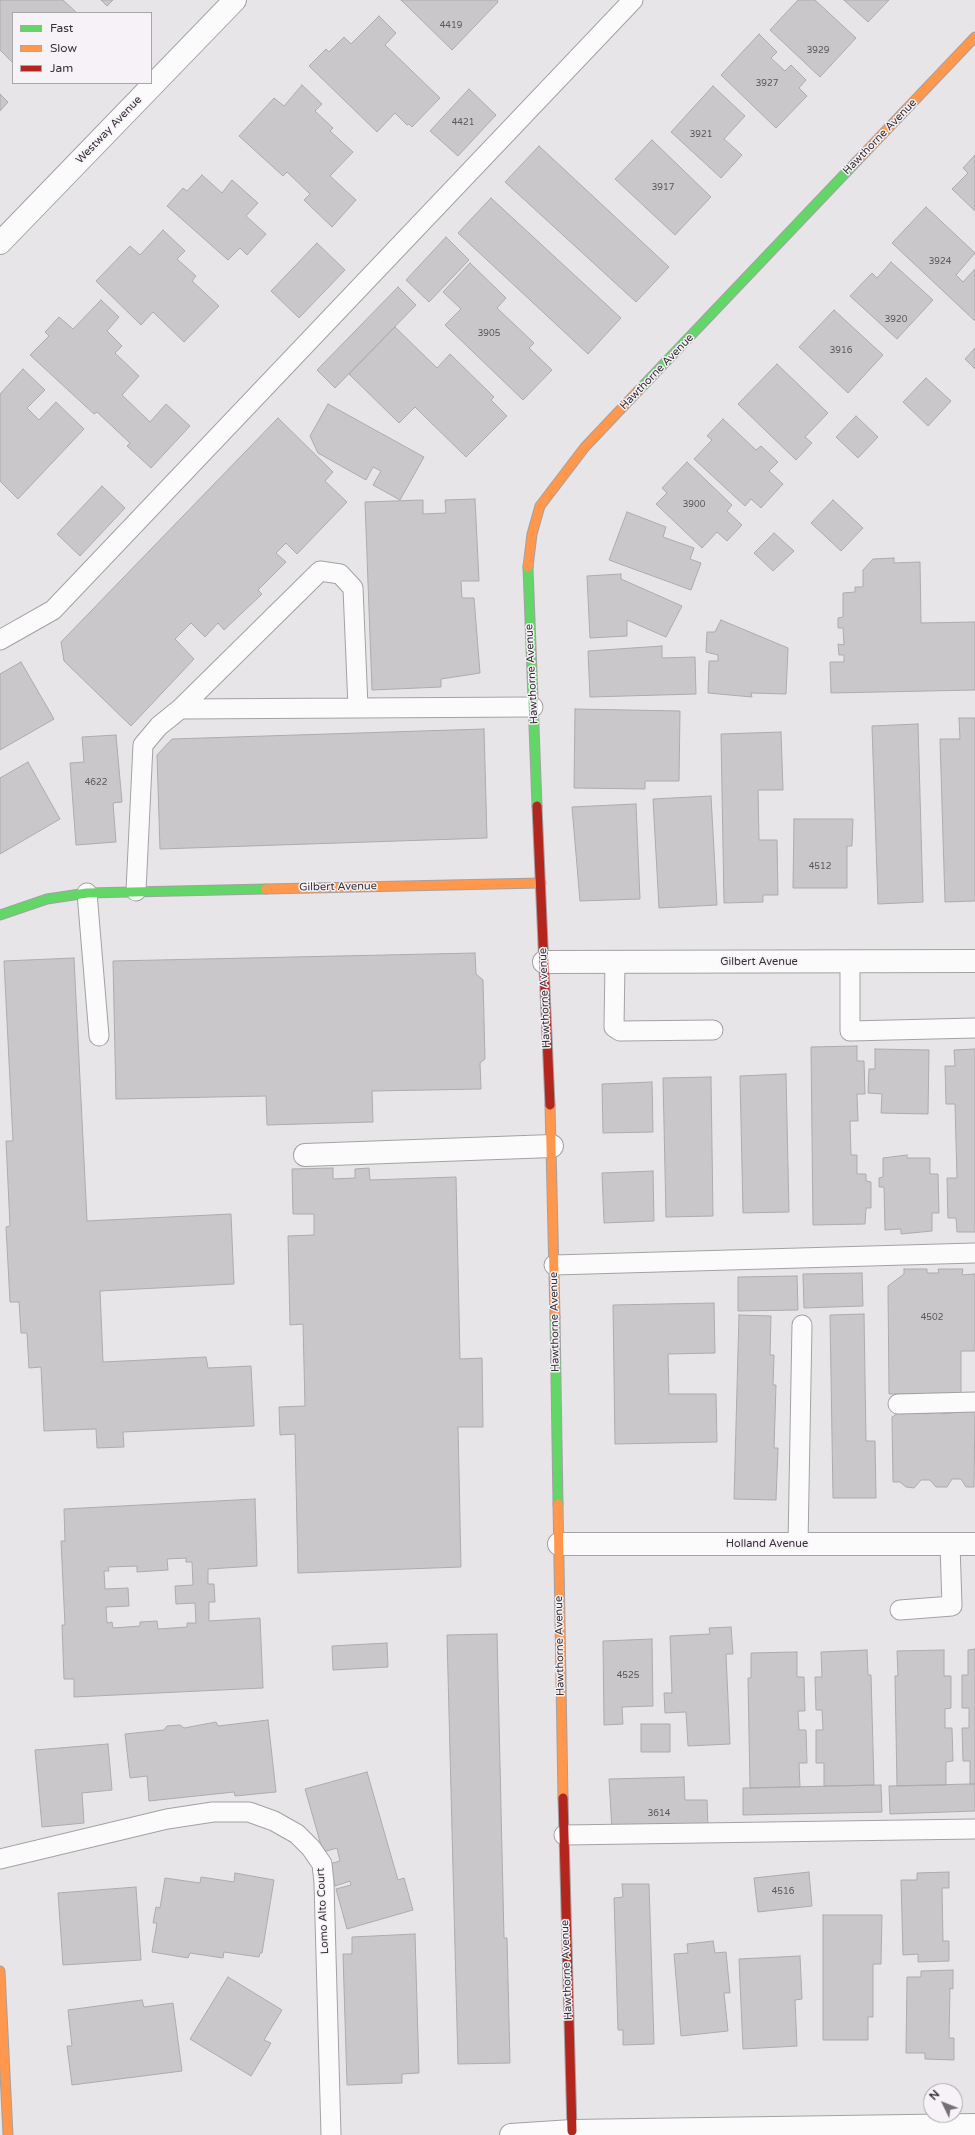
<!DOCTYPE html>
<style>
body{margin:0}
#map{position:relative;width:975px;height:2135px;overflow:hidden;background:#e8e5e9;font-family:"Varela Round",sans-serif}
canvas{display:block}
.legend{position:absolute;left:12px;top:12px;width:140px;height:72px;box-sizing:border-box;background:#f7f1f8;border:1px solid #a9a5aa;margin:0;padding:5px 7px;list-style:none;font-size:12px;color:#353235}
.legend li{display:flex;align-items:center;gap:8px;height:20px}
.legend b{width:20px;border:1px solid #a9a5aa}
.north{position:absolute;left:923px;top:2083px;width:40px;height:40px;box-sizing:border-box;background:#f7f1f8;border:1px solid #a9a5aa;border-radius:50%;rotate:313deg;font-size:11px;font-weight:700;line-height:16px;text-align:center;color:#353235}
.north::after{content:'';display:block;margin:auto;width:14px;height:18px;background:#747174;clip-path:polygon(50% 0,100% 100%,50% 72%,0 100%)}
</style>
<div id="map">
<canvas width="975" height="2135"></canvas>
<ul class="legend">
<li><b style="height:5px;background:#63d668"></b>Fast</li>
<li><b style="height:5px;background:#ff974d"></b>Slow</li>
<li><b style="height:5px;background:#b3261e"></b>Jam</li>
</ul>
<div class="north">N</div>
</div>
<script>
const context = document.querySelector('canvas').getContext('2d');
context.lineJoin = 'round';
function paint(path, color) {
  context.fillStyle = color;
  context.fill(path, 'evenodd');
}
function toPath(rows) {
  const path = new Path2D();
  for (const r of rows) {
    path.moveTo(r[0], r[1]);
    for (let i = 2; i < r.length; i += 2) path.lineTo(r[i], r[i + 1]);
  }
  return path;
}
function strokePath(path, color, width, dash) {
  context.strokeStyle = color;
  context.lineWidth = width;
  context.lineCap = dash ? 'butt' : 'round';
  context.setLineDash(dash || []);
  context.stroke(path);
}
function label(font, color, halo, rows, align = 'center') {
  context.font = font + ' "Varela Round",sans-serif';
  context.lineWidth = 3;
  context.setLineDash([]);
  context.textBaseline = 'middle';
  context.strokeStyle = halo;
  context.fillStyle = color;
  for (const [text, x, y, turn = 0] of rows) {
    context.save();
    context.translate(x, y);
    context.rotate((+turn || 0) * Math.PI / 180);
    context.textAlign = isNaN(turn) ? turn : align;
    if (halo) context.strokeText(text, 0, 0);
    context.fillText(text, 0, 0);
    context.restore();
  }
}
const building = toPath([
 [0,0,63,0,77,13,13,13,13,63,0,50,0,0],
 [101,0,113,0,107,6,101,0],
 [401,0,497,0,498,2,452,50,401,0],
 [798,0,815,0,856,38,820,77,770,30,798,0],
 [844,0,889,0,868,22,844,0],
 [379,16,396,33,385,45,440,98,412,127,409,124,407,125,395,113,377,132,309,66,326,49,329,52,344,37,351,44,379,16],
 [759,34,777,52,771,58,785,71,791,65,806,80,799,88,807,96,776,128,721,75,759,34],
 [302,85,322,104,315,111,333,128,330,131,353,152,330,176,356,200,332,227,304,200,310,194,287,172,283,176,239,136,274,98,284,106,302,85],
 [713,86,745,116,724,139,742,155,721,178,671,132,713,86],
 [469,89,496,115,458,156,430,131,469,89],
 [0,94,8,102,0,111,0,94],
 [652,140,711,197,675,235,615,179,652,140],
 [539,146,669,267,636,302,505,182,539,146],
 [975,155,975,211,952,189,968,173,963,168,975,155],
 [202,175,222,193,232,180,258,203,246,216,266,234,247,255,240,248,228,260,167,206,183,188,187,191,202,175],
 [491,198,621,318,588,354,458,233,491,198],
 [926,207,975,253,956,275,963,282,975,269,975,321,892,243,926,207],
 [163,230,185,251,177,259,196,276,192,281,219,306,184,342,153,312,141,325,96,281,130,246,140,255,163,230],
 [446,237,469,260,429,302,406,280,446,237],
 [317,243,345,270,299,318,271,291,317,243],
 [891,262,933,300,897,339,850,296,872,273,877,278,891,262],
 [470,263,506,298,497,308,534,343,529,348,552,370,523,400,445,325,461,309,443,292,470,263],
 [398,287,416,305,335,388,317,370,398,287],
 [101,300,119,317,107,331,122,346,115,353,139,376,122,395,150,422,166,404,190,426,151,468,127,446,130,443,97,412,94,414,30,355,49,336,45,332,59,317,73,329,101,300],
 [834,310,883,355,848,393,799,347,834,310],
 [395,327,437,368,450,354,494,397,491,400,507,416,466,457,415,407,399,423,349,374,395,327],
 [975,348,975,369,965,359,975,348],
 [777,364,828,413,805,437,812,443,796,460,738,404,777,364],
 [23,369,45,390,27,408,39,420,56,402,84,429,18,499,0,481,0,394,23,369],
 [926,378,951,401,928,426,903,402,926,378],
 [328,404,424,457,400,500,373,485,381,471,373,467,366,480,318,453,310,436,328,404],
 [856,416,878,437,858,458,836,437,856,416],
 [278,418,333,472,325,481,347,502,297,554,286,543,276,553,286,562,258,590,262,594,224,630,218,623,205,637,191,623,175,639,194,659,131,726,64,661,61,642,278,418],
 [723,419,756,450,761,446,778,462,769,471,783,484,761,508,751,499,745,506,694,459,712,440,707,436,723,419],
 [687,462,732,505,727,511,742,525,727,541,717,532,702,548,656,504,667,493,662,488,687,462],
 [102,486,125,508,80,556,57,534,102,486],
 [475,499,479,581,461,581,462,598,474,598,480,673,441,679,441,687,372,690,365,502,423,500,423,514,446,513,445,500,475,499],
 [833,500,863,528,841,551,811,523,833,500],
 [627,512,666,527,663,537,694,548,690,559,701,563,691,590,609,560,627,512],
 [774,533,794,551,773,571,754,553,774,533],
 [894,558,894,563,920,562,921,623,975,622,975,690,831,693,830,662,844,662,844,655,839,655,838,644,844,645,843,628,838,628,838,618,843,617,843,593,855,592,855,587,863,587,863,570,873,559,894,558],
 [621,574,621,579,682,606,666,637,627,620,627,636,590,638,587,576,621,574],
 [721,620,788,648,786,694,751,693,752,697,708,693,709,661,718,661,718,655,706,652,707,632,715,632,721,620],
 [662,646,662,658,695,657,696,694,590,697,588,651,662,646],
 [21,662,54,719,0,750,0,674,21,662],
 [575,709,680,711,679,781,645,781,645,789,574,788,575,709],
 [959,718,975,718,975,901,945,902,940,739,960,739,959,718],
 [918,724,923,902,878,904,872,726,918,724],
 [484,729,487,838,160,849,157,755,172,739,484,729],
 [781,732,783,790,758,790,759,840,777,840,778,895,763,895,763,902,724,903,721,734,781,732],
 [116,735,122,802,113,803,116,842,76,845,70,763,84,762,82,737,116,735],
 [28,762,60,819,0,854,0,778,28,762],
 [711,796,717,905,659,908,653,799,711,796],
 [636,804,640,899,580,901,572,807,636,804],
 [794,819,853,819,852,846,847,846,847,888,793,888,794,819],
 [475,953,476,974,483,980,485,1059,480,1063,481,1089,372,1091,373,1122,267,1125,266,1096,116,1099,113,961,475,953],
 [74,958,87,1221,231,1214,234,1284,100,1291,103,1362,206,1357,208,1368,251,1366,254,1426,123,1432,124,1447,97,1448,96,1429,44,1431,41,1367,29,1368,27,1333,21,1333,19,1302,10,1302,6,1227,10,1226,6,1141,13,1141,4,961,74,958],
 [857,1046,857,1061,864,1061,865,1094,857,1094,858,1121,850,1121,851,1155,857,1155,857,1174,866,1174,866,1181,871,1182,871,1208,866,1208,865,1224,813,1225,811,1047,857,1046],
 [875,1049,929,1050,928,1114,881,1113,882,1094,868,1093,869,1069,875,1069,875,1049],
 [975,1049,975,1232,957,1232,956,1218,948,1218,947,1178,957,1178,955,1104,946,1104,945,1066,955,1066,954,1050,975,1049],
 [786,1074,789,1212,743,1213,740,1076,786,1074],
 [711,1077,713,1216,666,1217,663,1078,711,1077],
 [652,1082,653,1132,603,1133,602,1084,652,1082],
 [907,1155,907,1158,930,1158,930,1174,938,1174,939,1213,932,1213,932,1231,901,1234,901,1229,885,1230,884,1187,879,1187,879,1178,883,1177,883,1158,907,1155],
 [333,1168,333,1179,355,1178,355,1169,369,1168,370,1180,456,1177,460,1359,482,1358,483,1427,458,1427,461,1567,298,1573,295,1434,280,1435,279,1407,305,1406,303,1324,290,1325,288,1236,314,1235,314,1214,293,1214,292,1169,333,1168],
 [653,1171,654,1221,604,1223,602,1173,653,1171],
 [904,1269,927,1269,927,1273,939,1273,938,1269,963,1269,962,1275,975,1274,975,1351,961,1351,961,1393,889,1394,888,1286,904,1274,904,1269],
 [862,1273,863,1306,804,1308,803,1274,862,1273],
 [797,1276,798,1310,738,1311,738,1277,797,1276],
 [714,1303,715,1353,668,1354,669,1394,716,1394,717,1442,615,1444,613,1305,714,1303],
 [864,1314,866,1441,875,1441,876,1498,833,1498,830,1315,864,1314],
 [739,1315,771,1316,770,1355,774,1355,773,1385,776,1385,774,1448,778,1448,776,1500,734,1499,739,1315],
 [975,1410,974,1487,966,1487,961,1479,952,1479,947,1487,936,1487,930,1480,921,1480,914,1488,906,1487,900,1482,893,1482,892,1417,900,1412,927,1414,939,1411,942,1414,975,1410],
 [255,1499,257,1566,208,1569,208,1584,214,1584,215,1602,209,1602,209,1621,260,1618,263,1688,74,1697,74,1679,64,1679,62,1625,65,1625,61,1541,65,1541,64,1509,255,1499],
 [186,1558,186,1562,192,1562,193,1585,175,1586,176,1604,195,1603,196,1623,187,1623,187,1627,158,1629,157,1621,140,1622,140,1626,113,1628,112,1622,107,1623,106,1607,129,1606,128,1588,105,1589,104,1571,109,1571,108,1567,137,1566,137,1572,168,1570,167,1559,186,1558],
 [731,1627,733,1654,726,1654,730,1744,688,1746,686,1712,665,1713,664,1693,672,1693,670,1636,710,1634,709,1628,731,1627],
 [497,1634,504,1938,507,1938,510,2063,458,2064,447,1635,497,1634],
 [652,1639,653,1706,622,1707,623,1724,604,1725,603,1641,652,1639],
 [387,1643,388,1667,333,1670,332,1646,387,1643],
 [975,1649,975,1784,970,1784,970,1761,963,1761,962,1728,969,1728,969,1708,962,1708,962,1675,968,1675,968,1650,975,1649],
 [867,1650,868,1675,871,1675,874,1785,824,1786,824,1763,816,1763,816,1730,823,1730,822,1710,816,1710,815,1677,822,1677,821,1652,867,1650],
 [944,1650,944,1676,951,1676,951,1708,945,1709,945,1728,952,1728,953,1761,946,1762,946,1785,897,1786,895,1676,898,1676,897,1651,944,1650],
 [797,1652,797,1677,804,1677,805,1711,798,1711,799,1730,806,1730,807,1763,799,1763,800,1787,750,1788,748,1678,751,1678,751,1653,797,1652],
 [268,1720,276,1792,235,1796,234,1792,149,1801,147,1776,130,1778,125,1734,164,1730,167,1726,180,1725,184,1728,216,1722,218,1726,268,1720],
 [641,1724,670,1724,670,1752,641,1752,641,1724],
 [108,1744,112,1790,82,1793,84,1823,42,1827,35,1750,108,1744],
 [367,1772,398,1880,404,1878,413,1910,347,1929,336,1889,351,1885,350,1881,335,1886,329,1864,340,1861,337,1848,323,1852,305,1789,367,1772],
 [684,1777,685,1800,707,1800,708,1827,612,1831,609,1779,684,1777],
 [970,1784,975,1784,975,1811,890,1814,889,1786,970,1784],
 [881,1785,882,1812,743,1815,743,1788,881,1785],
 [809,1872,812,1906,758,1912,754,1878,809,1872],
 [949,1872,949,1888,942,1888,943,1941,949,1941,949,1961,918,1962,918,1954,903,1955,901,1880,917,1880,917,1873,949,1872],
 [235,1873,274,1880,262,1953,260,1953,259,1957,224,1952,223,1958,190,1953,188,1958,152,1952,157,1923,153,1923,156,1907,160,1908,165,1878,200,1883,201,1877,234,1882,235,1873],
 [622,1884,649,1884,654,2044,623,2045,623,2030,618,2030,614,1898,623,1897,622,1884],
 [136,1887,141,1960,63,1965,58,1893,136,1887],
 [823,1915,882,1915,881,1964,873,1964,873,2017,868,2017,868,2040,823,2040,823,1915],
 [415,1934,419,2073,402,2074,402,2083,347,2085,343,1954,352,1954,352,1937,415,1934],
 [713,1941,715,1953,726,1952,730,1993,724,1993,728,2031,681,2036,674,1954,688,1953,687,1944,713,1941],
 [800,1956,802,1999,795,2000,797,2046,743,2049,739,1959,800,1956],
 [953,1970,953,1989,950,1988,949,2038,954,2038,954,2060,925,2059,925,2053,906,2053,907,1977,921,1977,921,1971,953,1970],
 [228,1977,282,2010,264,2040,271,2043,251,2076,190,2039,228,1977],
 [142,2000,144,2007,173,2003,182,2071,72,2085,67,2046,72,2046,68,2010,142,2000]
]);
paint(building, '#c9c7ca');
strokePath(building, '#adabae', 1);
const lane = toPath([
 [0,640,53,610,633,0],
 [180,709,320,571,340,574,353,588,358,707],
 [136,891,143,745,159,726,180,709,533,707],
 [87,893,99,1036],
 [615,962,614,1027,620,1031,713,1030],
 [850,962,850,1031,975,1028],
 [554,1265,975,1253],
 [898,1404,975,1402],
 [798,1544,802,1325],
 [900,1610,952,1606,950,1544],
 [564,1835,975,1829],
 [0,1859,167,1819,213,1812,249,1812,274,1821,297,1834,311,1848,322,1864,324,1883,331,2135]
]);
const street = toPath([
 [0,243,235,0],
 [544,962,975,961],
 [305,1155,552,1146],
 [559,1544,975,1544],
 [511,2135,572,2131,975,2125]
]);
const fast = toPath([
 [638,391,857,161],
 [528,567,537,806],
 [0,915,47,899,87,893,266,889],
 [555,1317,558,1504]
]);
const slow = toPath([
 [857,161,975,37],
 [528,567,532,534,540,506,585,447,638,391],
 [266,889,541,883],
 [550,1105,555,1317],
 [558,1504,563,1798],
 [0,1971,8,2135]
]);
const jam = toPath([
 [537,806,550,1105],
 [563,1798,572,2131]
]);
strokePath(lane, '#a3a1a4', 21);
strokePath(street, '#a3a1a4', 24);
strokePath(fast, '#a3a1a4', 11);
strokePath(slow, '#a3a1a4', 11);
strokePath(jam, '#a3a1a4', 11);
strokePath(lane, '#fcfbfc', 19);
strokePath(street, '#fcfbfc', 22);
strokePath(fast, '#63d668', 9);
strokePath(slow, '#ff974d', 9);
strokePath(jam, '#b3261e', 9);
label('9px', '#5a575a', null, [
 ["4419",451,26],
 ["3929",818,51],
 ["3927",767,84],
 ["4421",463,123],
 ["3921",701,135],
 ["3917",663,188],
 ["3924",940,262],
 ["3920",896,320],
 ["3905",489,334],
 ["3916",841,351],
 ["3900",694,505],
 ["4622",96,783],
 ["4512",820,867],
 ["4502",932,1318],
 ["4525",628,1676],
 ["3614",659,1814],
 ["4516",783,1892]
]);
label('11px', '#353235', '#f7f1f8', [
 ["Westway Avenue",109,130,-46],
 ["Hawthorne Avenue",880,137,-46],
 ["Hawthorne Avenue",657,372,-46],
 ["Hawthorne Avenue",532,674,-93],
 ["Gilbert Avenue",338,887,-1],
 ["Gilbert Avenue",759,962],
 ["Hawthorne Avenue",545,998,-92],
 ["Hawthorne Avenue",555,1322,-91],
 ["Holland Avenue",767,1544],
 ["Hawthorne Avenue",560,1646,-91],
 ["Lomo Alto Court",323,1911,-93],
 ["Hawthorne Avenue",567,1970,-92]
]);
</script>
